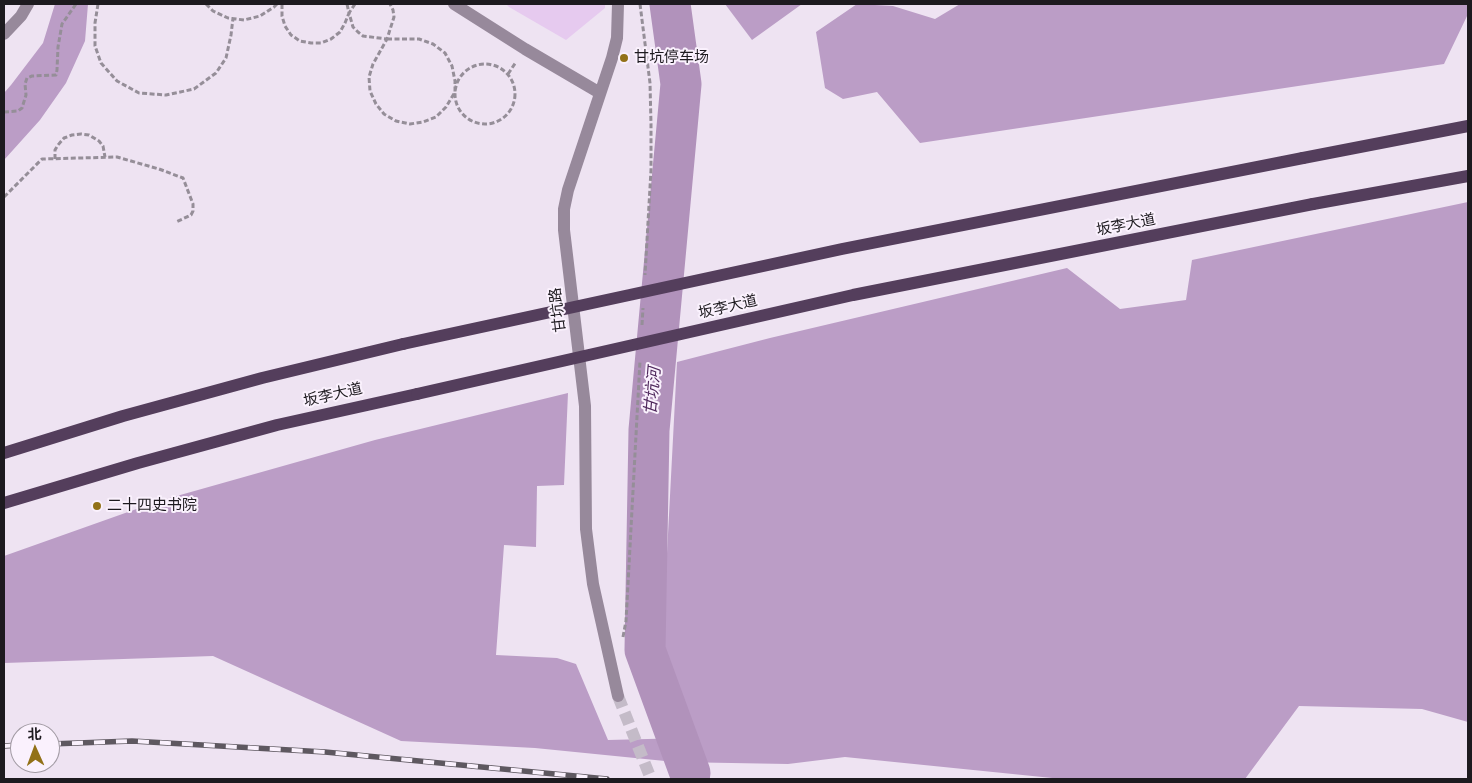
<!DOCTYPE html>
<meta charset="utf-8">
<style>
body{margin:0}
#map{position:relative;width:1472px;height:783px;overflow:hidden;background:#eee3f2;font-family:Montserrat,"Noto Sans SC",sans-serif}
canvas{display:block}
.frame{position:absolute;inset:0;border:5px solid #1d1a1f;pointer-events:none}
.north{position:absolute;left:10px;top:723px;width:50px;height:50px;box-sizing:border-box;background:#faf1fd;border:1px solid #a29ba4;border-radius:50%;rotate:358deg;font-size:14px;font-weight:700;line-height:20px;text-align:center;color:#1d1a1f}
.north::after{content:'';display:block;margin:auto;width:18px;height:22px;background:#927118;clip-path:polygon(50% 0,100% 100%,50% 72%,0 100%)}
</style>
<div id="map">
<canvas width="1472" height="783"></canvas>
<div class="frame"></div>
<div class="north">北</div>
</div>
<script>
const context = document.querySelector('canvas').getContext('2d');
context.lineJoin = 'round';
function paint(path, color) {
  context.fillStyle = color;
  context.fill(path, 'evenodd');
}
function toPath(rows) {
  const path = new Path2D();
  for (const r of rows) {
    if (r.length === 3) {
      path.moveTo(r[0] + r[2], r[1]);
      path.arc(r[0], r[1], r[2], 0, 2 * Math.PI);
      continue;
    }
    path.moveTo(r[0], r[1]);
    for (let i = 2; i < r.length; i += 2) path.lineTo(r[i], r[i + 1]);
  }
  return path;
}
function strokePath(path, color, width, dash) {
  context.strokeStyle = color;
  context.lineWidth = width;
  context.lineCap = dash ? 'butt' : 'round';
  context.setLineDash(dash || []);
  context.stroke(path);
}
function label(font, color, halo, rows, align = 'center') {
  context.font = font + ' Montserrat,"Noto Sans SC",sans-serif';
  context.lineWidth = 4;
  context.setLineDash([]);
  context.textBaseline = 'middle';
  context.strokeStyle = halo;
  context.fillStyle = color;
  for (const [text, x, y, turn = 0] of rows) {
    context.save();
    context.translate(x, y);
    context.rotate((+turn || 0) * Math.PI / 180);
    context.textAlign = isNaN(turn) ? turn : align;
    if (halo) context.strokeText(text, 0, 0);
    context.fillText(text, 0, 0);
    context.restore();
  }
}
paint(toPath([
 [506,4,605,4,605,8,566,40,509,7]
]), '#e6caef');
paint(toPath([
 [55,4,88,4,85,41,66,83,40,120,4,160,4,93,11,85,43,43],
 [725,4,802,4,752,40],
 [857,4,893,6,935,19,960,4,1468,4,1468,14,1444,64,920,143,877,92,843,99,825,88,816,32],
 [1468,202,1468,722,1422,709,1299,706,1245,779,1062,779,845,757,788,764,675,762,535,748,401,741,213,656,4,663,4,556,159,501,375,440,568,393,564,485,537,486,536,547,504,545,496,655,557,658,576,664,608,740,687,738,661,668,677,362,770,338,1067,268,1120,309,1186,300,1192,260]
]), '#bb9dc6');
strokePath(toPath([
 [670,4,681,84,649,430,645,650,690,773]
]), '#b192bb', 41);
strokePath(toPath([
 [618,696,651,779]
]), '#c4bbc8', 12, [12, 6]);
strokePath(toPath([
 [98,4,95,23,95,46,101,63,117,81,139,93,166,95,194,89,216,73,226,58,231,35,233,18],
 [206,4,213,11,228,18,244,20,260,16,274,7,277,4],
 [282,4,282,16,285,26,291,35,300,41,311,43,321,43,331,39,340,32,345,23,349,13,347,4],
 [355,4,349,13,353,27,358,32,363,36,387,39,394,17,393,10,390,4],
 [640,4,650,83,651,124,651,170,645,275],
 [387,39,419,39,433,44,445,53,452,66,455,81,455,92,446,107,436,117,423,122,410,124,396,121,384,114,376,104,370,91,369,77,373,64,387,39],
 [485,94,30],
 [508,74,516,62],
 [4,112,18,111,22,108,26,95,25,84,27,78,32,76,56,75,57,70,58,47,62,24,76,4],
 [55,159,55,150,58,145,64,138,72,135,81,134,89,135,99,141,103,146,105,157],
 [4,197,42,159,117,157,159,169,183,178,193,204,193,211,191,215,176,222],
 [642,325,643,308],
 [623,637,626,621,640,361]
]), '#958e98', 3, [5, 2.5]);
strokePath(toPath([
 [454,4,525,49,600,93],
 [618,4,617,38,612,58,568,190,564,209,564,230,585,406,586,529,593,584,618,696],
 [4,34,21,16,28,4]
]), '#97899b', 12);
strokePath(toPath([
 [1303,158,1468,126],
 [1313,204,1468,176],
 [4,453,123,416,262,378,403,344],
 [4,503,138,463,277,425,417,394]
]), '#543e5c', 12);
const rail = toPath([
 [50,744,132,741,325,752,607,779],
 [4,746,20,745]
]);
strokePath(rail, '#5e5860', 5.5);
strokePath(rail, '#faf1fd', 4, [11]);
strokePath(toPath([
 [403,344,842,249,1303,158],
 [417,394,853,295,1313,204]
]), '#543e5c', 12);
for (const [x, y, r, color] of [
 [624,58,5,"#927118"],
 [97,506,5,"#927118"]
]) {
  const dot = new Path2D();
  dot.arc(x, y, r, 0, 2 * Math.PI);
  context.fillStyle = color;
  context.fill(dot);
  strokePath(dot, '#faf1fd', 2);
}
label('15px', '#1d1a1f', '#faf1fd', [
 ["甘坑停车场",634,58],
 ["二十四史书院",107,506]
], 'left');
label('15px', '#1d1a1f', '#faf1fd', [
 ["坂李大道",1126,225,-11],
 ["坂李大道",728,307,-13],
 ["甘坑路",558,310,-97],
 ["坂李大道",333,395,-13]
]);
label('italic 16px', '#4f285c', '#faf1fd', [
 ["甘坑河",653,391,-85]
]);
</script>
